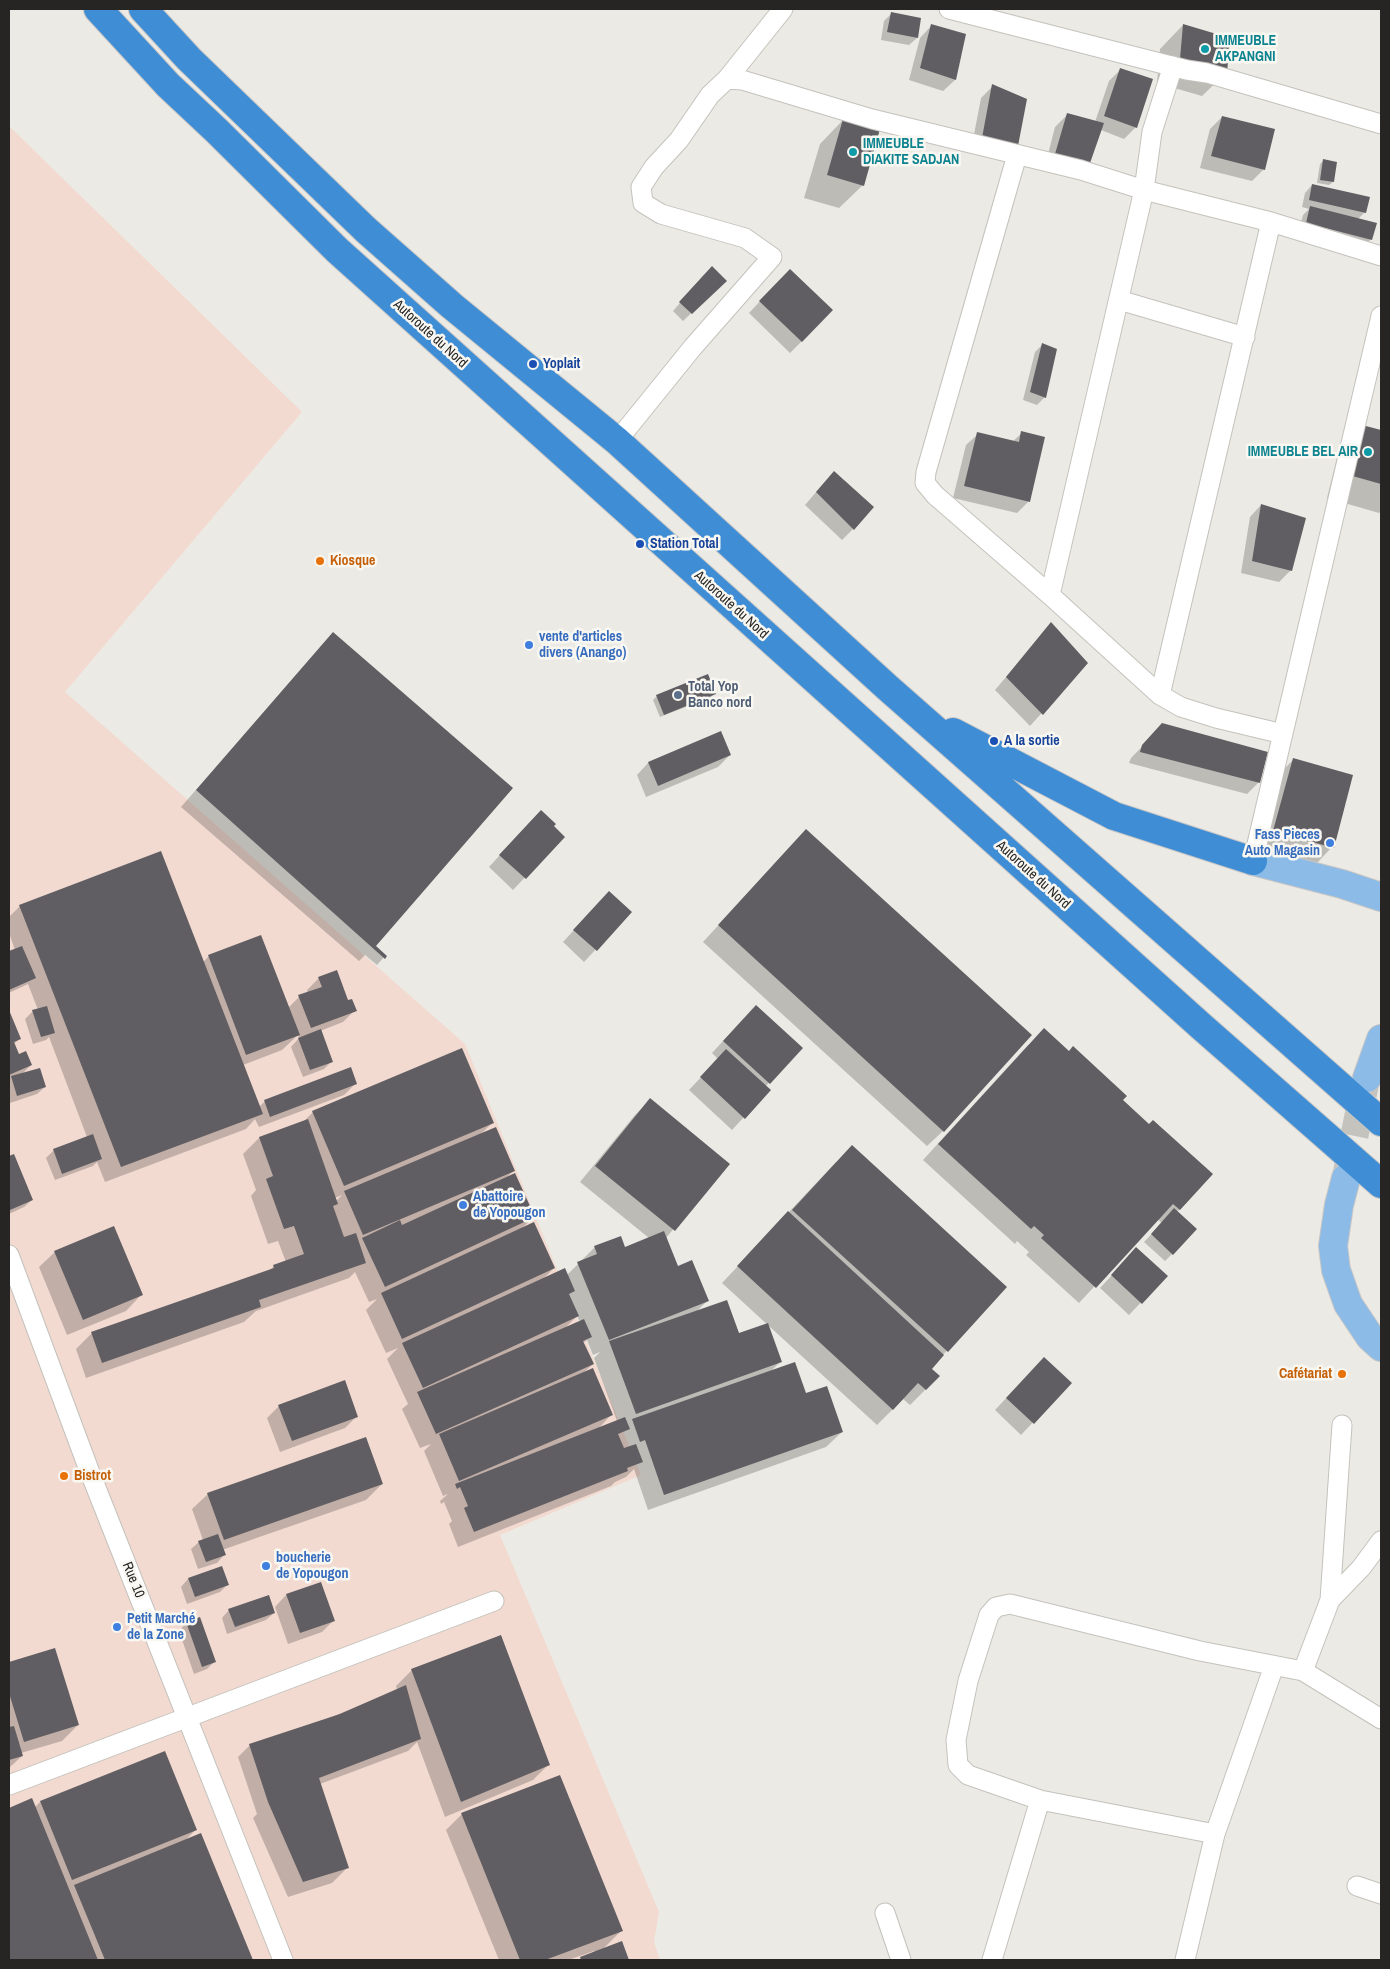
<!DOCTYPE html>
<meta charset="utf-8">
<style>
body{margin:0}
#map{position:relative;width:1390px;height:1969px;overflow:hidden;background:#eceae4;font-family:"Archivo Narrow",sans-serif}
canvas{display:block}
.frame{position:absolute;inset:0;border:10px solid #262523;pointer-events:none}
</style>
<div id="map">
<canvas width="1390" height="1969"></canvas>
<div class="frame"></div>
</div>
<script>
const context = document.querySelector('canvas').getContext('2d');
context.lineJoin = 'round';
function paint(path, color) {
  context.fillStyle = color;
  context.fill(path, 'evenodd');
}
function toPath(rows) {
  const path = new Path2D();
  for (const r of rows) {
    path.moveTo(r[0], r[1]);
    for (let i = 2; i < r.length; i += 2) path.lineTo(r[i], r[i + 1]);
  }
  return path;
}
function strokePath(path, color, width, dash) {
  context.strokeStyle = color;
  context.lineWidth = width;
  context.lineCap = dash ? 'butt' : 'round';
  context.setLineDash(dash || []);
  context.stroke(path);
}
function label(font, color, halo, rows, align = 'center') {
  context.font = font + ' "Archivo Narrow",sans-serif';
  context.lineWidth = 5;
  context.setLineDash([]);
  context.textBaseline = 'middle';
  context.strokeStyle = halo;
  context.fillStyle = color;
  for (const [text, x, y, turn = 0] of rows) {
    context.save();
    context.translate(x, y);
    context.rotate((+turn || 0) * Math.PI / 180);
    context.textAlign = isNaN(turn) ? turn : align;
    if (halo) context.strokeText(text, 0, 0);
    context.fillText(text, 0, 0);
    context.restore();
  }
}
paint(toPath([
 [9,126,302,412,65,692,465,1044,641,1475,500,1535,659,1912,654,1942,660,1960,9,1960]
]), '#f2dad1');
paint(toPath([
 [891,14,917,38,909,45,881,40,884,21],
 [1183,25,1226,73,1202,96,1157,83,1160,49],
 [1174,56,1207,66,1173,59],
 [931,26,964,35,955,80,943,91,909,80,920,38],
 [1121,69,1136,127,1124,139,1101,130,1045,166,1055,127,1067,115,1095,122,1109,81],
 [993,86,1017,146,971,150,981,98],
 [1222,117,1264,169,1252,181,1200,168,1210,129],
 [843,120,863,185,839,208,804,198,820,144],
 [1323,161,1333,182,1329,185,1317,183,1320,164],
 [1312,185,1365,212,1358,219,1371,239,1364,247,1299,230,1303,215,1309,209,1302,207,1305,193],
 [704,275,725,281,683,321,673,311],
 [778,282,802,341,790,353,749,313],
 [1042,345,1045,397,1037,405,1023,400,1035,352],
 [1362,426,1381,431,1381,511,1379,513,1327,498,1339,450],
 [1022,433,1028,502,1017,513,953,498,966,445,978,434,1012,442],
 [823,484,853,529,842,540,805,505],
 [1261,505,1291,570,1279,582,1241,573,1250,517],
 [1051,624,1087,663,1030,726,995,690],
 [333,634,374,946,385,956,377,965,365,955,359,961,181,807,318,650],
 [714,694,711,697,660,717,653,700,657,696],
 [1163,725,1266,753,1258,783,1247,794,1129,763,1131,758],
 [720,733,730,755,718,767,646,797,637,775,648,763],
 [1293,760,1332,847,1317,863,1258,847,1277,776],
 [529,823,552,826,563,837,513,890,489,867],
 [790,847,943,1131,927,1146,703,942],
 [597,905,630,913,584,962,563,942],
 [20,906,203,962,209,956,288,1008,299,997,308,993,307,990,319,978,348,1002,355,1010,343,1022,320,1031,332,1061,324,1069,303,1077,291,1047,299,1038,298,1035,282,1050,243,1065,259,1107,265,1101,355,1084,344,1095,259,1127,255,1119,246,1129,105,1182,97,1162,93,1166,55,1180,46,1158,54,1150,87,1137,49,1037,46,1040,33,1044,25,1019,33,1011,38,1010,28,984,9,993,9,953,15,950,9,933,9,917],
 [9,1013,20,1038,14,1044,18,1056,31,1065,22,1074,45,1087,37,1094,10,1103],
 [744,1018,801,1048,765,1087,769,1090,732,1130,689,1090,718,1059,712,1053],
 [1028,1045,1122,1101,1149,1126,1211,1174,1177,1212,1172,1254,1165,1261,1144,1242,1162,1223,1157,1219,1079,1303,1026,1255,1029,1252,1017,1241,1015,1244,923,1160],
 [650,1100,729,1164,665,1239,677,1267,707,1301,696,1312,738,1335,780,1362,770,1372,805,1395,842,1432,826,1447,648,1510,634,1469,626,1477,615,1482,611,1486,458,1547,449,1524,452,1521,444,1502,441,1504,440,1501,448,1494,443,1496,424,1451,431,1444,420,1448,402,1409,408,1404,387,1359,398,1348,386,1353,366,1310,377,1299,369,1302,355,1272,349,1278,256,1311,244,1322,86,1378,76,1349,92,1333,269,1271,274,1266,286,1262,278,1241,268,1244,251,1196,256,1190,243,1154,259,1138,302,1123,313,1112,492,1123,480,1135,513,1171,507,1177,534,1217,521,1229,554,1268,543,1279,567,1275,595,1247,624,1248,649,1238,580,1182,635,1115],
 [342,1195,336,1201,335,1198],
 [577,1316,580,1322,564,1329],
 [587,1340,593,1355,600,1352,594,1358,617,1421,598,1429,612,1414,582,1374,593,1364,583,1343],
 [13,1155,32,1200,24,1207,9,1214,9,1157],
 [836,1162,1005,1287,930,1369,938,1376,925,1390,910,1405,903,1399,877,1425,722,1283],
 [55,1252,141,1295,126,1311,67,1335,39,1267],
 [1125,1261,1166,1276,1129,1315,1100,1288],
 [1044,1358,1070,1383,1021,1435,995,1410],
 [279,1406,357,1416,345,1428,280,1452,267,1418],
 [382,1484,366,1500,222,1550,224,1555,217,1563,198,1569,191,1549,199,1542,203,1540,192,1509,208,1494],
 [221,1568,227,1585,220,1592,187,1604,181,1587,188,1579],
 [286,1595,333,1621,322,1632,288,1644,275,1607],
 [229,1610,274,1613,266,1620,227,1634,222,1618],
 [199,1619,214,1662,207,1669,194,1674,179,1631,186,1623],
 [500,1637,549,1764,533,1780,445,1817,417,1742,408,1751,320,1784,347,1868,332,1883,288,1897,253,1818,257,1814,238,1757,250,1745,300,1730,397,1690,396,1686,412,1670],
 [54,1650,78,1725,62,1741,21,1753,22,1756,9,1768,9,1663],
 [164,1752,196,1829,184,1842,200,1835,252,1960,9,1960,9,1809,31,1800,34,1808,40,1802],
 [462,1814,622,1930,602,1950,621,1942,628,1960,579,1960,595,1953,594,1951,568,1960,499,1960,446,1830]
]), '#0003');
paint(toPath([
 [891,12,921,18,918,38,887,32],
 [931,24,966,34,956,80,920,68],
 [1183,24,1230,38,1227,73,1180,59],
 [1120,68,1153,79,1137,128,1104,116],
 [992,84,1027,99,1018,146,982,138],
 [1067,113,1104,123,1089,166,1055,154],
 [1222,116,1275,129,1265,170,1211,156],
 [843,119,880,129,864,186,827,175],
 [1323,159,1337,162,1334,182,1320,180],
 [1312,184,1370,197,1366,213,1309,200],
 [1310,206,1377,223,1372,240,1306,223],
 [712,266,727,281,692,314,679,302],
 [790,269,833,310,802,342,759,301],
 [1042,343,1057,349,1046,398,1030,392],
 [1362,425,1381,430,1381,484,1349,475],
 [1021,431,1045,437,1030,502,964,486,977,432,1019,442],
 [834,471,874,507,854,530,816,492],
 [1261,504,1306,518,1292,571,1252,561],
 [1051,622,1088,663,1043,715,1006,677],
 [333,632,513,788,376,946,387,956,385,959,196,790],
 [708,674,716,694,664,715,656,695],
 [1162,723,1268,752,1260,783,1140,752,1142,745],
 [721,731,731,755,658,786,648,762],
 [1293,758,1353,775,1334,848,1273,831],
 [541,810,556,824,554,826,565,837,526,879,499,855],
 [806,829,1032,1035,944,1132,718,925],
 [161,851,263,1114,121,1167,19,905],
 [609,891,632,912,597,951,573,930],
 [261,935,300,1035,246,1055,208,955],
 [22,946,36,978,9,990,9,951],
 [337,970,348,1000,352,999,357,1011,311,1028,298,995,322,987,318,977],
 [756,1005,803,1048,770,1084,723,1041],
 [47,1006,55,1033,41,1037,32,1010],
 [9,1010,21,1039,14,1042,19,1054,26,1051,32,1065,9,1075],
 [1044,1028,1069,1051,1073,1046,1127,1096,1123,1100,1149,1124,1153,1120,1213,1174,1180,1210,1173,1204,1096,1288,1041,1238,1044,1235,1034,1226,1031,1229,938,1144],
 [321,1029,333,1062,310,1070,298,1038],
 [462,1048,494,1123,344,1186,312,1111],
 [726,1049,771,1090,745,1119,700,1077],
 [351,1067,357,1084,270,1117,264,1100],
 [40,1068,46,1087,17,1096,11,1076],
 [650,1098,730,1164,675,1231,595,1166],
 [308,1119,338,1204,333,1206,344,1237,356,1233,366,1263,259,1300,261,1307,102,1363,91,1332,274,1268,273,1265,304,1254,294,1226,284,1229,266,1179,273,1176,259,1137],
 [496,1127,515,1171,363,1235,344,1191],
 [93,1134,102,1159,62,1174,53,1149],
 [852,1145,1007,1287,948,1352,792,1210],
 [14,1154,33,1200,10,1210,9,1206,9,1156],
 [515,1173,535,1217,385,1287,362,1238,400,1220,402,1225],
 [1174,1208,1197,1229,1173,1255,1151,1234],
 [788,1211,944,1355,932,1369,940,1376,926,1390,918,1383,893,1410,737,1266],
 [534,1222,555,1268,402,1339,381,1293],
 [114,1226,143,1295,83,1320,54,1251],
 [664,1231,678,1266,692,1260,709,1301,609,1340,577,1262,597,1254,594,1246,621,1236,625,1247],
 [1136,1247,1168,1276,1142,1304,1111,1275],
 [565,1268,575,1291,569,1294,579,1316,423,1388,402,1343],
 [727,1300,739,1333,768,1323,782,1362,636,1414,609,1341],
 [584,1319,592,1337,583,1341,594,1364,436,1434,417,1392],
 [1044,1357,1072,1383,1034,1424,1006,1398],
 [795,1362,806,1393,827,1386,843,1432,664,1495,645,1440,640,1442,632,1419],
 [593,1368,613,1415,459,1481,439,1434],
 [345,1380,358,1417,292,1441,278,1405],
 [625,1417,630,1429,618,1434,624,1448,636,1444,643,1462,627,1468,628,1471,474,1532,464,1508,468,1506,460,1487,457,1489,455,1484],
 [366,1437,383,1484,224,1540,207,1493],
 [218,1534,226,1555,206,1562,198,1541],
 [222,1566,229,1585,195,1597,188,1578],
 [321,1582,335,1621,300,1633,286,1594],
 [269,1595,275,1613,235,1627,228,1609],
 [200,1617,216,1662,202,1667,186,1622],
 [501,1635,550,1765,461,1802,411,1669],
 [55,1648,79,1725,24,1742,9,1693,9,1662],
 [406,1685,421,1739,319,1778,349,1868,303,1882,268,1802,249,1744,340,1714],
 [14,1726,23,1756,9,1760,9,1727],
 [165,1751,197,1830,72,1880,40,1801],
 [560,1775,623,1931,545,1960,520,1960,461,1813],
 [32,1798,98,1960,9,1960,9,1808],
 [201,1833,253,1960,105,1960,74,1885],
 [622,1941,629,1960,581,1960,580,1957]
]), '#605e62');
strokePath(toPath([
 [1346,1177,1365,1084]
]), '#c4c3bd', 28, [28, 14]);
const minor = toPath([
 [949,9,1187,70,1207,73,1381,124],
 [727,79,742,80,872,119,1081,170,1144,190,1271,222,1160,695],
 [1017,155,926,472,925,483,935,495,1050,595,1144,190,1152,132,1173,66],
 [1271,222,1381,256],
 [1119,300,1245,337],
 [617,441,693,347,772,257,745,238,661,214,643,203,641,187,654,167,679,140,710,95,727,79,783,9],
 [1050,595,1160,695,1181,707,1216,718,1283,734],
 [1253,861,1381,316],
 [9,1255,89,1470,283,1960],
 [1330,1600,1361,1568,1381,1541],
 [1303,1671,1330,1600,1342,1425],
 [9,1785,494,1601],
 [1215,1834,1040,1800,968,1775,958,1765,956,1740,968,1681,989,1615,996,1607,1010,1604,1200,1651,1303,1671,1381,1719],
 [1357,1886,1381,1894],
 [885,1913,901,1960],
 [992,1960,1040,1800],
 [1185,1960,1215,1834,1274,1666]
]);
const primary = toPath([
 [1253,861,1342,884,1381,897],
 [1367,1078,1381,1039],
 [1346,1178,1339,1205,1333,1246,1336,1270,1348,1304,1370,1337,1381,1347]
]);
const motorway = toPath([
 [98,9,168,85,217,131,337,250,1202,1027,1381,1184],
 [143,9,189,59,366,230,452,306,617,441,888,688,1381,1122],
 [953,732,1114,816,1253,861]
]);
strokePath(minor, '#c4c2bc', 21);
strokePath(primary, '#c7c6c6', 30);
strokePath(motorway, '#c7c6c6', 30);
strokePath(minor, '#fff', 19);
strokePath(primary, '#8bbbe6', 28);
strokePath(motorway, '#3e8dd5', 28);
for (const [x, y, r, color] of [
 [1205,49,5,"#0f9aa8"],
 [853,152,5,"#0f9aa8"],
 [533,364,5,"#1a4fb4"],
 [1368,452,5,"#0f9aa8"],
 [640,544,5,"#1a4fb4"],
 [320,561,5,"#e8710a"],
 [529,645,5,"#3f7fe0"],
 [678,695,5,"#5c6f8a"],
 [994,741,5,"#1a4fb4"],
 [1330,843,5,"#3f7fe0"],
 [463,1205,5,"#3f7fe0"],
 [1342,1374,5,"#e8710a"],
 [64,1476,5,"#e8710a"],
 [266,1566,5,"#3f7fe0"],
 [117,1627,5,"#3f7fe0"]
]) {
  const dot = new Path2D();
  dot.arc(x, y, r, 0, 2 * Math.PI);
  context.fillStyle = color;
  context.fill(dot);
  strokePath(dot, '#f9f7f1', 2);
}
label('bold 14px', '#0d838f', '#f9f7f1', [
 ["IMMEUBLE",1215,41],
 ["AKPANGNI",1215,57],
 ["IMMEUBLE",863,144],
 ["DIAKITE SADJAN",863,160],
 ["IMMEUBLE BEL AIR",1358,452,"right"]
], 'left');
label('14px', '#262523', '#f9f7f1', [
 ["Autoroute du Nord",430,334,42],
 ["Autoroute du Nord",731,605,42],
 ["Autoroute du Nord",1033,875,42],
 ["Rue 10",133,1580,68]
]);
label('bold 14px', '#164399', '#f9f7f1', [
 ["Yoplait",543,364],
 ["Station Total",650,544],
 ["A la sortie",1004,741]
], 'left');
label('bold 14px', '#c56008', '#f9f7f1', [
 ["Kiosque",330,561],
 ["Cafétariat",1332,1374,"right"],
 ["Bistrot",74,1476]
], 'left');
label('bold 14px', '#366cbe', '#f9f7f1', [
 ["vente d'articles",539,637],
 ["divers (Anango)",539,653],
 ["Fass Pieces",1320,835,"right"],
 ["Auto Magasin",1320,851,"right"],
 ["Abattoire",473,1197],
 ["de Yopougon",473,1213],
 ["boucherie",276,1558],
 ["de Yopougon",276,1574],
 ["Petit Marché",127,1619],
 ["de la Zone",127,1635]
], 'left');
label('bold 14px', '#4e5e75', '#f9f7f1', [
 ["Total Yop",688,687],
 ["Banco nord",688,703]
], 'left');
</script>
